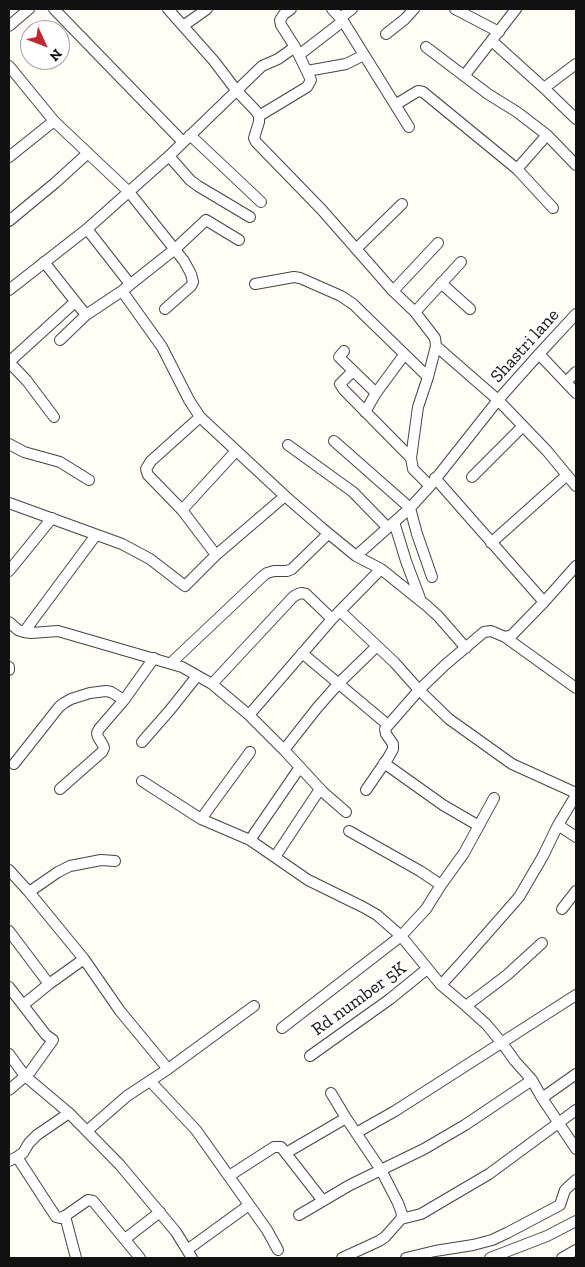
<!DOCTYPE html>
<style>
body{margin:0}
#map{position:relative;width:585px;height:1267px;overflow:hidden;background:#fffdf5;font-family:"Zilla Slab",serif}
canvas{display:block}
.frame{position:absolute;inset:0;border:10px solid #111;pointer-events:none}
.north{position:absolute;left:20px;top:20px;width:50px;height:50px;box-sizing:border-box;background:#fff;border:1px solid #a0a0a0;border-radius:50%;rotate:133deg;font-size:14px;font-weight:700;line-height:20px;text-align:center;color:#111}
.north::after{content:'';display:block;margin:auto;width:18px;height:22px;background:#c4262e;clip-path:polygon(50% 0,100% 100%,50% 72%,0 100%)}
</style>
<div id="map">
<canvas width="585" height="1267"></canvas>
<div class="frame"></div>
<div class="north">N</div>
</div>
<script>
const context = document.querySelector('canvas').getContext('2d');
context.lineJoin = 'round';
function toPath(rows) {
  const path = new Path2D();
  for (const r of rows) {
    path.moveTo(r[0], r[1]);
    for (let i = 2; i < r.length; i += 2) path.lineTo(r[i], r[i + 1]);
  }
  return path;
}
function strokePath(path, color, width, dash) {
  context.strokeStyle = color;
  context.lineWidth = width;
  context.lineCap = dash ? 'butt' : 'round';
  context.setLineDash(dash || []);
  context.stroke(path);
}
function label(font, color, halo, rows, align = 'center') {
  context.font = font + ' "Zilla Slab",serif';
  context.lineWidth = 5;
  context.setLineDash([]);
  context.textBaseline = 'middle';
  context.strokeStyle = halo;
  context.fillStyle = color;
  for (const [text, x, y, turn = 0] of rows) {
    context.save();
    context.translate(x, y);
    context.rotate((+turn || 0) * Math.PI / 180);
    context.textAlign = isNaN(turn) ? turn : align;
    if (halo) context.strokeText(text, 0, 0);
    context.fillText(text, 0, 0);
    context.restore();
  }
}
const minor = toPath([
 [54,9,183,142],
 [168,9,214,61,236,90,256,111,259,116,259,122,254,138,256,142,322,210,393,291,415,312,435,338,436,346,428,377,418,407,411,458,413,469,430,486],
 [332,9,343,21,409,127],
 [455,9,499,32],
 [340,18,352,9],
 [9,26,29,9],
 [183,26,207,9],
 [386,34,405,19,414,9],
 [492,41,544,88,576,119],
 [426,47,488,94,517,112,547,135,576,165],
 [299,55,343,21],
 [9,66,54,121,129,192,184,261,191,274,193,282,191,286,165,309],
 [307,71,346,64,364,55],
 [464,76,516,9],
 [544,88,576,64],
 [395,105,418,91,423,92,517,169,553,208],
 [259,116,307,87,311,80,295,47,281,25,280,20,284,14,291,9],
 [190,135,261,202],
 [169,156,190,180,198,186,250,217],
 [9,157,54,121],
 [517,169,547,135],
 [9,221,55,183,88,153],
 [87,229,130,284],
 [356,249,402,204],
 [44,262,86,315],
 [441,283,470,309],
 [255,284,294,277,300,278,341,296,353,304,428,377],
 [9,290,87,229,169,156,262,66,278,59,295,47],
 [122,291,162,347,189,400,200,417,285,496,323,529,356,556,381,569,427,606,438,616,466,648],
 [393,291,438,243],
 [415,312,461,262],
 [60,340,86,315,122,291,175,249,206,220,239,240],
 [436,346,498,400,547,451,576,486],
 [344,351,339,357,376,393],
 [539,354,576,393],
 [353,371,340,384,344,390,411,458],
 [566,382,576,372],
 [365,412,376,393,404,355],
 [54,417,27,381,9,362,75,302],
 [200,417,151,461,146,469,148,475,182,510,216,555],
 [334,441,410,508,417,534,432,577],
 [9,444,24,452,60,462,89,480],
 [288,445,353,492,387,527],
 [472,477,523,426],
 [435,478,544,602],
 [9,503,122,544,150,559,185,586,216,555,285,496],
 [182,510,236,451],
 [394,522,406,561,421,601],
 [491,543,567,475],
 [356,556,410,508,430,486,498,400,539,354,576,314],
 [9,571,52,518],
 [340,611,395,663,419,690,449,719,512,764,576,793],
 [9,622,18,630,24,632,31,633,58,631,182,667,212,684,249,715,284,750,323,792,346,812],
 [24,632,96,535],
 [505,637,576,688],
 [302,653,388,725],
 [171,663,263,576,267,573,274,571,287,571,292,569,328,534],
 [9,667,9,670],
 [212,684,293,597,296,595,301,593,306,594,332,619],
 [249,715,332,619,381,569],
 [142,742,170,710,197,676],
 [284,750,317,708,339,683,377,646],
 [384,763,443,805,479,826],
 [14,764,59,707,64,703,71,699,90,693,106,691,111,692,124,700],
 [142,781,201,819,250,840,308,880,363,907,377,915,401,936,441,985,466,1006,486,1024,502,1043,515,1061,532,1080,465,1125,424,1149,350,1185,299,1215],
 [60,789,102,752,104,748,103,745,98,737,97,733,99,729,124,700,154,658],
 [366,790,388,758,393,749,393,744,386,734,385,729,419,690,445,665,484,632,491,631,505,637,512,635,544,602,576,566],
 [201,819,250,752],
 [558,825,576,837],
 [349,831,420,871,441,885],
 [250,840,300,767],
 [275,857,320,789],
 [9,870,29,892,84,959,120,1011,168,1069,127,1096,87,1131],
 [29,892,58,872,70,866,101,860,115,861],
 [562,909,576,891],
 [9,931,49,984],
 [441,985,462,962,519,897,543,856,558,825,576,795],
 [9,987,46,1035,53,1040,30,1072,9,1090],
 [23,1005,49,984,84,959],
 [466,1006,507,975,542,943],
 [282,1028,401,936,426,909,441,885,464,853,494,798],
 [9,1054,25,1076,69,1113,120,1165,176,1232,192,1258],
 [310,1056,390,999,427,969],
 [168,1069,254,1006],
 [532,1080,542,1098,576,1149],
 [150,1081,196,1130,267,1230,278,1250],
 [331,1093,346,1118,381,1170,398,1203,402,1214,401,1219,385,1237,379,1241,342,1258],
 [542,1098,576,1074],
 [356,1133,395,1111,576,995],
 [286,1153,346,1118],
 [17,1157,56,1217,60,1218,65,1216,88,1200,93,1201,140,1258],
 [9,1161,17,1157,23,1153,29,1143,37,1135,69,1113],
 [229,1176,274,1147,281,1147,323,1201],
 [65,1216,76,1258],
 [401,1219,421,1214,489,1174,576,1110],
 [125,1239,160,1212],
 [187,1250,249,1205],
 [406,1258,435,1251,473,1245,492,1240,507,1233,560,1205,565,1190,576,1180],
 [490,1258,547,1236,576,1221],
 [562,1258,576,1250]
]);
strokePath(minor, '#444', 12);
strokePath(minor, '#fff', 10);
label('18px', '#111', '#fff', [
 ["Shastri lane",525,346,-48],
 ["Rd number 5K",359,999,-36]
]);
</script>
